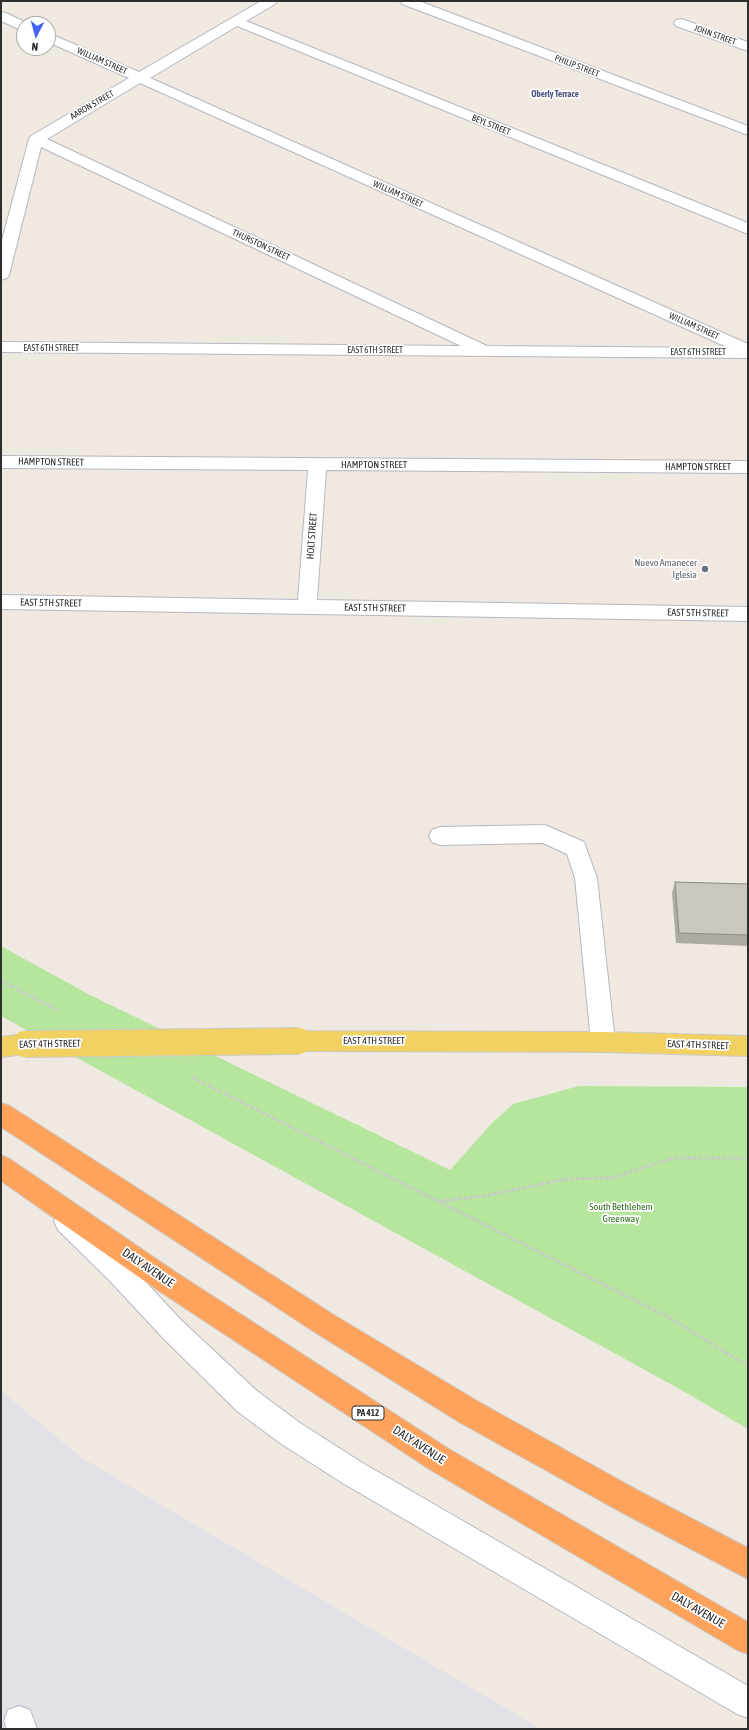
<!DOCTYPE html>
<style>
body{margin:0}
#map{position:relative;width:749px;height:1730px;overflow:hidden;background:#efe9e1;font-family:"Asap Condensed",sans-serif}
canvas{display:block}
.frame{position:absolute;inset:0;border:2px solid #2e2e2e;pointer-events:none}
.north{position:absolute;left:16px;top:16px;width:40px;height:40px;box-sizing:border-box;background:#fff;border:1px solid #ababab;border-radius:50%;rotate:186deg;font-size:11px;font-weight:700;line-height:16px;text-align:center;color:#2e2e2e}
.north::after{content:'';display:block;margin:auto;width:14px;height:18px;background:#4264fb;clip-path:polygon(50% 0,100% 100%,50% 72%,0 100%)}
</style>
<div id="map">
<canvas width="749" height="1730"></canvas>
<div class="frame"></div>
<div class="north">N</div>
</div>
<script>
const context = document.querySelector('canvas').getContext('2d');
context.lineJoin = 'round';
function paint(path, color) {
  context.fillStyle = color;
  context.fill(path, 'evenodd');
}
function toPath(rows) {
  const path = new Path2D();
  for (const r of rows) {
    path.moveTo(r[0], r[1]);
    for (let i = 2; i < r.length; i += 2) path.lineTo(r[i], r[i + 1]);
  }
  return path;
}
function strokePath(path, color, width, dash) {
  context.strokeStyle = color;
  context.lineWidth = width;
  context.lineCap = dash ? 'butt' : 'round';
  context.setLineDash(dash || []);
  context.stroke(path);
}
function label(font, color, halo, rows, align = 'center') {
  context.font = font + ' "Asap Condensed",sans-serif';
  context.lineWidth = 3.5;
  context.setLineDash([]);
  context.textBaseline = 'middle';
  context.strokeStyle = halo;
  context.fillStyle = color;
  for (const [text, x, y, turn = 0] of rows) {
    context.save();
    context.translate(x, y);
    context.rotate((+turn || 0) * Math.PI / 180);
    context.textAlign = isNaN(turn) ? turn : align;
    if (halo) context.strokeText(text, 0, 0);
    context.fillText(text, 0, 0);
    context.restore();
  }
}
paint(toPath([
 [1,1391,82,1458,541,1729,1,1729]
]), '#e3e1e8');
paint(toPath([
 [1,946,88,994,450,1170,492,1123,513,1104,579,1086,748,1087,748,1429,683,1391,1,1016]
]), '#b6e59e');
const minor = toPath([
 [261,1,277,1,275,4,246,21,748,223,748,234,237,26,150,78,748,344,748,358,1,352,1,342,461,346,41,147,9,275,7,278,1,280,1,244,29,139,31,136,129,78,48,42,48,33,139,72,261,1],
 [140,83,729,348,487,346,47,139,140,83],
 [400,1,419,1,748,126,748,135,402,4,400,1],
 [1,12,6,13,29,24,24,24,24,30,19,29,1,21,1,12],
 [681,19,748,42,748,51,676,26,674,23,676,20,681,19],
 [1,456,748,461,748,473,326,470,317,600,748,607,748,621,1,609,1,595,298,600,308,470,1,468,1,456],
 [545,825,584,842,597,878,615,1042,611,1049,603,1052,595,1049,591,1042,575,878,567,854,543,843,440,845,432,842,429,836,432,830,440,827,545,825],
 [67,1209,76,1212,128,1263,181,1320,257,1391,300,1423,361,1462,748,1686,748,1718,737,1714,341,1482,280,1443,237,1411,163,1338,110,1281,58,1230,54,1221,58,1212,67,1209],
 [19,1706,30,1710,37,1729,7,1729,4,1721,8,1710,19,1706]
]);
const major = toPath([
 [299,1031,603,1032,748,1036,748,1056,603,1052,299,1051,291,1048,287,1041,291,1034,299,1031],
 [25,1034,33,1037,37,1044,33,1051,25,1054,1,1057,1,1037,25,1034]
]);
const highway = toPath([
 [1,1103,10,1106,334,1315,479,1402,639,1491,748,1548,748,1579,619,1511,459,1422,316,1333,1,1127,1,1103],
 [1,1155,10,1159,174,1271,449,1449,748,1622,748,1654,737,1650,429,1469,156,1289,1,1181,1,1155]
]);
strokePath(minor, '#b4b7c1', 2);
strokePath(major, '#c9c9c9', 2);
strokePath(highway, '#c9c9c9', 2);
strokePath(toPath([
 [1,981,13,987]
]), '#c9c9c9', 2.5, [3, 2]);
strokePath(toPath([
 [11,986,58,1010],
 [192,1077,670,1318,748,1366],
 [440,1201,484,1196,566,1179,612,1178,673,1158,738,1158,748,1160]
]), '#c9c9c9', 3, [3.5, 2.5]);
paint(minor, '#fff');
paint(major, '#f2d163');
paint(highway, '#ffa35c');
const majorBridge = toPath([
 [25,1044,299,1041]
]);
strokePath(majorBridge, '#c9c9c9', 28, []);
strokePath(majorBridge, '#f2d163', 26);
paint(toPath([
 [675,882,748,884,748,946,676,943,672,893]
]), '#afaba4');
const building = toPath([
 [675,882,748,884,748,935,679,933,675,882]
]);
paint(building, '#cbc7bf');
strokePath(building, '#8e8b86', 1);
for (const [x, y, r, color] of [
 [705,569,4,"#6b7280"]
]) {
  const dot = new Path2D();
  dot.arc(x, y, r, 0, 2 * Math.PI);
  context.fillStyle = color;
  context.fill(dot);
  strokePath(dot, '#fff', 1.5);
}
label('9px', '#2e2e2e', '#fff', [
 ["JOHN STREET",715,35,20],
 ["WILLIAM STREET",102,61,24],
 ["PHILIP STREET",577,66,21],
 ["AARON STREET",92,105,-30],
 ["BEYL STREET",491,125,22],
 ["WILLIAM STREET",398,194,24],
 ["THURSTON STREET",261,245,25],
 ["WILLIAM STREET",694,326,24],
 ["EAST 6TH STREET",51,348],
 ["EAST 6TH STREET",375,350],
 ["EAST 6TH STREET",698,352]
]);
label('bold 9px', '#4d5680', '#fff', [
 ["Oberly Terrace",555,94]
]);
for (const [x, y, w] of [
 [368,1413,32]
]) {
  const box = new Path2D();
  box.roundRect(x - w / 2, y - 7, w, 14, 3);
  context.fillStyle = '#fff';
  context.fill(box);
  strokePath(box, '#2e2e2e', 1);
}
label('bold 9px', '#2e2e2e', null, [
 ["PA 412",368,1413]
]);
label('10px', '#2e2e2e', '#fff', [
 ["HAMPTON STREET",51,462,1],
 ["HAMPTON STREET",374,465],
 ["HAMPTON STREET",698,467],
 ["HOLT STREET",312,536,-86],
 ["EAST 5TH STREET",51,603,1],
 ["EAST 5TH STREET",375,608,1],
 ["EAST 5TH STREET",698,613,1],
 ["EAST 4TH STREET",374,1041],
 ["EAST 4TH STREET",50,1044,-1],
 ["EAST 4TH STREET",698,1045,2]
]);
label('10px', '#5b616d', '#fff', [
 ["Nuevo Amanecer",697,563],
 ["Iglesia",697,575]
], 'right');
label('10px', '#2c6e1b', '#fff', [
 ["South Bethlehem",621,1207],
 ["Greenway",621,1219]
]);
label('12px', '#2e2e2e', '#fff', [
 ["DALY AVENUE",148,1268,34],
 ["DALY AVENUE",419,1445,33],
 ["DALY AVENUE",698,1610,30]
]);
</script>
